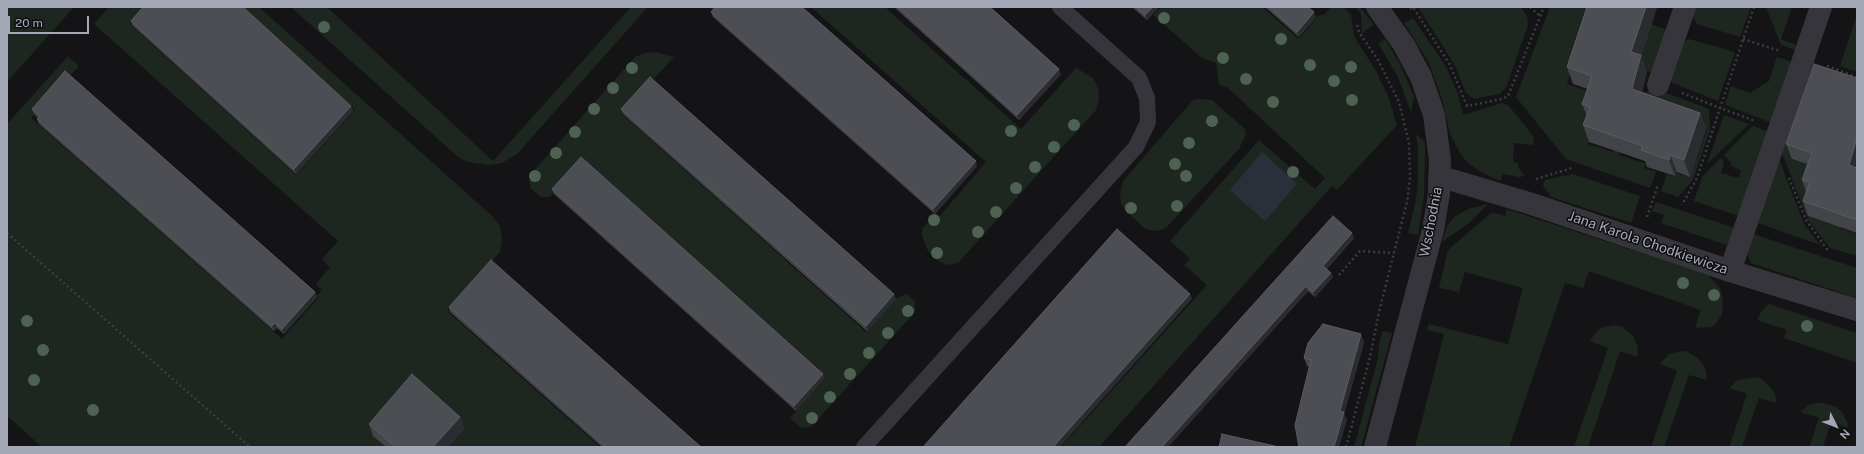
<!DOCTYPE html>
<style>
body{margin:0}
#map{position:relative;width:1864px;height:454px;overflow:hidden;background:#141416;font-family:"Public Sans",sans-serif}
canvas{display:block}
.frame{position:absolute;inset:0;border:8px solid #a5a8b6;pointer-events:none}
.north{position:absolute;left:1816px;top:406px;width:40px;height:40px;-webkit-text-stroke:3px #0f0f11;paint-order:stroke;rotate:132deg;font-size:11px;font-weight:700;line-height:16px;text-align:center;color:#a5a8b6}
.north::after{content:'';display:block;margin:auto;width:14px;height:18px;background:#a5a8b6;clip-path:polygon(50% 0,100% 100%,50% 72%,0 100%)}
.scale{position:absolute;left:8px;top:16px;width:81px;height:18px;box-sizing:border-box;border:2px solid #a5a8b6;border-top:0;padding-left:5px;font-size:12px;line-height:14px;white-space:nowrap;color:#a5a8b6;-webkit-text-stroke:3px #0f0f11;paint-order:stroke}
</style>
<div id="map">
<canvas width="1864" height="454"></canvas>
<div class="frame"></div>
<div class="north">N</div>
<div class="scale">20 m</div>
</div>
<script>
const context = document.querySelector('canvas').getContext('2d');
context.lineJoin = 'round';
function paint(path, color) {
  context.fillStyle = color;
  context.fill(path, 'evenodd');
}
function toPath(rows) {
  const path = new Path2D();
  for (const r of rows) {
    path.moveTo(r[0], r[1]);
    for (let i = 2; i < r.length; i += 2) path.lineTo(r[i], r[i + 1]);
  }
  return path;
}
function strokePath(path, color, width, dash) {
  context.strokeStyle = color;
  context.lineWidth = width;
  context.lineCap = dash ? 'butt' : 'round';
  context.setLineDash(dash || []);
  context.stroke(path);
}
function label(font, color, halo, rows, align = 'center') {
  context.font = font + ' "Public Sans",sans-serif';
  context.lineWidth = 3;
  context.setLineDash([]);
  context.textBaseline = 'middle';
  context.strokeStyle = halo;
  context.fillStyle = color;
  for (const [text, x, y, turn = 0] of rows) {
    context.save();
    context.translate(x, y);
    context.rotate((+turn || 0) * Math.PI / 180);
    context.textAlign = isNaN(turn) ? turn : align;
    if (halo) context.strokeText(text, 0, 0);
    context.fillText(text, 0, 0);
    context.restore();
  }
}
paint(toPath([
 [7,7,74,7,7,82],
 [109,7,139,7,144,12,132,26,296,175,355,110,240,7,259,7,492,216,500,226,502,239,500,252,448,312,600,447,42,447,7,416,7,124,68,56,79,66,69,77,67,76,31,118,282,339,319,297,317,296,322,290,316,284,330,267,322,259,338,241,94,24],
 [291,7,327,7,493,161,631,7,648,7,517,154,502,163,489,165,468,162,458,157],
 [811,7,885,7,1021,129,1076,68,1093,78,1098,87,1099,99,1096,110,958,263,948,265,938,261,928,251,922,236,922,229,934,215,938,218,986,162],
 [1161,7,1262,7,1299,39,1318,16,1325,14,1331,7,1343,7,1351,14,1354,36,1376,71,1388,96,1397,125,1337,190,1332,186,1099,447,1061,447,1207,285,1184,265,1190,259,1170,241,1259,140,1315,189,1325,178,1227,87,1219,85,1216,63,1202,58,1153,15],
 [1355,7,1360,7,1374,25,1362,33,1361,14],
 [1418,7,1521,7,1527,16,1528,25,1506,88,1499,94,1474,99,1466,93,1454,64],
 [1550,7,1607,7,1573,65,1567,84,1596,94,1594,126,1588,144,1613,152,1614,148,1620,150,1619,155,1646,164,1644,168,1656,172,1650,188,1566,159,1516,97],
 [1695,7,1751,7,1740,37,1697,24,1693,17],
 [1766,7,1792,7,1781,39,1801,47,1799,51,1781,45],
 [1857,15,1857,72,1840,66],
 [1413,18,1445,65,1458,94,1463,115,1502,103,1509,106,1534,137,1533,145,1514,143,1513,162,1518,163,1518,167,1525,176,1519,177,1503,174,1500,181,1478,170,1468,163,1461,155,1450,134,1442,99,1429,63,1404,23],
 [1651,24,1668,30,1654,73,1636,68],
 [1385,39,1400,64,1414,96,1411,112,1398,77,1378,43],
 [1689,39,1735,52,1718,101,1670,82,1684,42],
 [656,52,674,57,622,114,866,332,897,298,907,294,915,301,915,312,811,427,805,428,800,427,790,418,825,379,583,161,550,197,541,197,530,188,529,176,635,57,645,53],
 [1777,57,1795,63,1772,121,1769,122,1726,105,1725,103,1731,86,1750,93,1769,81],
 [1656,89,1709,109,1710,130,1693,180,1678,197,1661,191,1667,174,1675,177,1677,173,1690,177,1707,129,1632,96],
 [1800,89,1814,93,1792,159,1816,167,1815,198,1808,216,1832,225,1841,223,1840,228,1857,234,1857,256,1830,248,1808,220,1780,148],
 [1199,99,1212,100,1245,129,1246,134,1239,149,1166,228,1159,231,1150,230,1144,228,1125,210,1121,203,1120,194,1123,181,1193,100],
 [1724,115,1749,124,1707,164],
 [1753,126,1768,132,1742,217,1694,201,1702,177,1721,158,1724,162,1721,173,1739,178,1741,170,1731,166,1731,163,1724,155],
 [1416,134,1425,142,1425,154,1424,196,1418,235,1408,233,1416,200,1418,181,1418,149],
 [1778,156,1804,224,1820,245,1755,222],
 [1573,174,1640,196,1631,223,1551,197,1543,186,1545,180],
 [1656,202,1738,229,1730,246,1661,223,1664,215,1652,211],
 [1488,204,1468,224,1442,242,1447,226,1454,217,1468,209],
 [1507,209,1708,275,1720,288,1723,301,1722,314,1716,324,1711,327,1695,328,1701,310,1589,271,1583,288,1565,283,1509,447,1415,447,1444,334,1427,330,1429,324,1508,344,1523,288,1465,272,1459,292,1439,288,1448,250,1490,214,1494,213,1505,216],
 [1750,233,1857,268,1857,298,1751,263,1746,252],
 [1769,304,1857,333,1857,363,1784,338,1787,330,1757,320,1761,312],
 [1616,325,1623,327,1634,337,1638,348,1637,357,1620,351,1588,447,1574,447,1608,348,1590,341,1597,331,1603,327],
 [1383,331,1392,333,1361,447,1354,447,1378,358,1379,343],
 [1682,351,1688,352,1699,359,1706,370,1707,380,1689,375,1664,447,1651,447,1677,371,1660,364,1669,354],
 [1756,377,1762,379,1771,388,1775,394,1777,403,1759,398,1742,447,1729,447,1747,394,1729,388,1738,380],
 [1816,403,1823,403,1836,407,1842,412,1848,424,1848,428,1831,422,1823,447,1809,447,1819,418,1800,412,1809,405]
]), '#1e2620');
paint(toPath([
 [1262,152,1297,184,1265,221,1230,190]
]), '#2a303a');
strokePath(toPath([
 [1530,7,1540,16],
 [1754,7,1720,108,1755,121],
 [1410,9,1413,7,1450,65,1467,106,1502,99,1508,96,1544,7],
 [1743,39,1780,51],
 [1827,66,1857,77],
 [1682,93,1720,108,1697,178,1682,205],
 [1789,178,1806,220,1829,252],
 [1536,179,1572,168],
 [1647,217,1658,185],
 [7,233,250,447],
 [1339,275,1360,251,1394,253],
 [1346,447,1370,357,1379,312,1407,202,1410,178,1409,143,1399,102,1378,60,1359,32,1357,24]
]), '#3b3c42', 2.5, [2, 3]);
strokePath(toPath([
 [864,447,1136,147,1148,122,1147,98,1139,78,1060,7]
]), '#35353b', 16);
strokePath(toPath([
 [1658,85,1685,7],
 [1730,271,1805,54]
]), '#35353b', 22);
strokePath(toPath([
 [1805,54,1821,7],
 [1439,178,1452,180,1532,204,1730,271,1857,310]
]), '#35353b', 22);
strokePath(toPath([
 [1375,447,1433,230,1439,194,1440,160,1434,115,1421,77,1404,45,1377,7]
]), '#35353b', 22);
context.fillStyle = '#4d6252';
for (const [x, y] of [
 [1164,18],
 [324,27],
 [1281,39],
 [1223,58],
 [1310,65],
 [1351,67],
 [632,68],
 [1246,79],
 [1334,81],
 [613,88],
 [1352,100],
 [1273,102],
 [594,109],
 [1212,121],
 [1074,125],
 [1011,131],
 [575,132],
 [1189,143],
 [1054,147],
 [556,153],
 [1175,164],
 [1035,167],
 [1293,172],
 [535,176],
 [1186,176],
 [1016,188],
 [1177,206],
 [1131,208],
 [996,212],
 [934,220],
 [978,232],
 [937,253],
 [1683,283],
 [1714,295],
 [908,311],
 [27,321],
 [1807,326],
 [888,333],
 [43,350],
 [869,353],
 [850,374],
 [34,380],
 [830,397],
 [93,410],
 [812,418]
]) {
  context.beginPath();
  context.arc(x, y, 6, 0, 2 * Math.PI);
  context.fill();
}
paint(toPath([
 [894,7,990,7,1061,74,1019,120],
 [1132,7,1159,7,1147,20],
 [1265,7,1308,7,1316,17,1299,37],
 [1587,7,1657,7,1641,56,1647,72,1642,92,1700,113,1706,129,1690,177,1677,172,1675,176,1647,167,1645,161,1589,142,1583,125,1587,116,1582,104,1588,89,1573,84,1567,67],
 [711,12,977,166,935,214,713,17],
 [131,21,351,106,353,111,296,174,133,26],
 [1857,78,1857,233,1808,216,1803,201,1806,192,1802,180,1807,164,1792,159,1786,144],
 [32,109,315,292,317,297,284,334,277,328,274,331,39,124,37,119,38,118,34,114],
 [621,109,896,299,867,331,623,114],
 [552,189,823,374,824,379,796,411,554,194],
 [1333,216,1354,238,1327,269,1331,273,1333,277,1315,297,1308,291,1168,447],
 [449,307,701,447,602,447,450,312],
 [1364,342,1344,414,1347,420,1310,367,1307,366,1304,358],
 [460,417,464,429,448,447,386,447,373,436,369,424]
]), '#424448');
paint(toPath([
 [1153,7,1159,7,1147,20,1145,15],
 [1646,7,1657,7,1641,56,1647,72,1638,106,1632,89,1631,52],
 [1314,12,1316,17,1299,37,1297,32],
 [1059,69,1061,74,1019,120,1017,115],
 [351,106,353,111,296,174,294,169],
 [1700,113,1706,129,1690,177,1684,160],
 [1857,138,1857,170,1849,165],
 [1670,155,1677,172,1675,176,1669,160],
 [976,161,977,166,935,214,933,209],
 [1352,233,1354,238,1325,271,1323,266],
 [1331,273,1333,277,1315,297,1313,292],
 [1306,286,1308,291,1168,447,1162,447],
 [315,292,317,297,284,334,282,329],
 [894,294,896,299,867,331,866,326],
 [1190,294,1192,299,1060,447,1053,447],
 [275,323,277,328,274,331,272,326],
 [1361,334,1364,342,1344,414,1347,420,1339,447,1334,447,1340,411],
 [823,374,824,379,796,411,794,406],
 [460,417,464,429,448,447,433,447]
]), '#2b2c2f');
const building = toPath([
 [143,7,243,7,351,106,294,169,131,21,143,7],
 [715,7,802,7,976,161,933,209,711,12,715,7],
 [898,7,990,7,1059,69,1017,115,898,7],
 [1136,7,1153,7,1145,15,1136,7],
 [1269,7,1308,7,1314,12,1297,32,1269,7],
 [1587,7,1646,7,1631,52,1641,55,1632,89,1700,113,1684,160,1670,155,1669,160,1641,150,1643,146,1583,125,1590,107,1582,104,1592,76,1567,67,1587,7],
 [1814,64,1857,78,1857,138,1849,165,1857,168,1857,220,1803,201,1810,182,1802,180,1812,153,1786,144,1814,64],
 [65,71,315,292,282,329,275,323,272,326,37,119,40,116,32,109,65,71],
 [650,77,894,294,866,326,621,109,650,77],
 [581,157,823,374,794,406,552,189,581,157],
 [1333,216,1352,233,1323,266,1331,273,1313,292,1306,286,1162,447,1125,447,1333,216],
 [1117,229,1190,294,1053,447,923,447,1117,229],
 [491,260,701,447,606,447,449,307,491,260],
 [1323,324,1361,334,1340,411,1344,412,1334,447,1299,447,1295,425,1311,360,1304,358,1308,343,1323,324],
 [412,374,460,417,433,447,395,447,369,424,412,374],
 [1222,434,1279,447,1219,447,1222,434]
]);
paint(building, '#4d4e54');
strokePath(building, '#5b5c63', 1);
label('14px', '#a5a8b6', '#0f0f11', [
 ["Wschodnia",1431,222,-79],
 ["Jana Karola Chodkiewicza",1648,243,19]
]);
</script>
